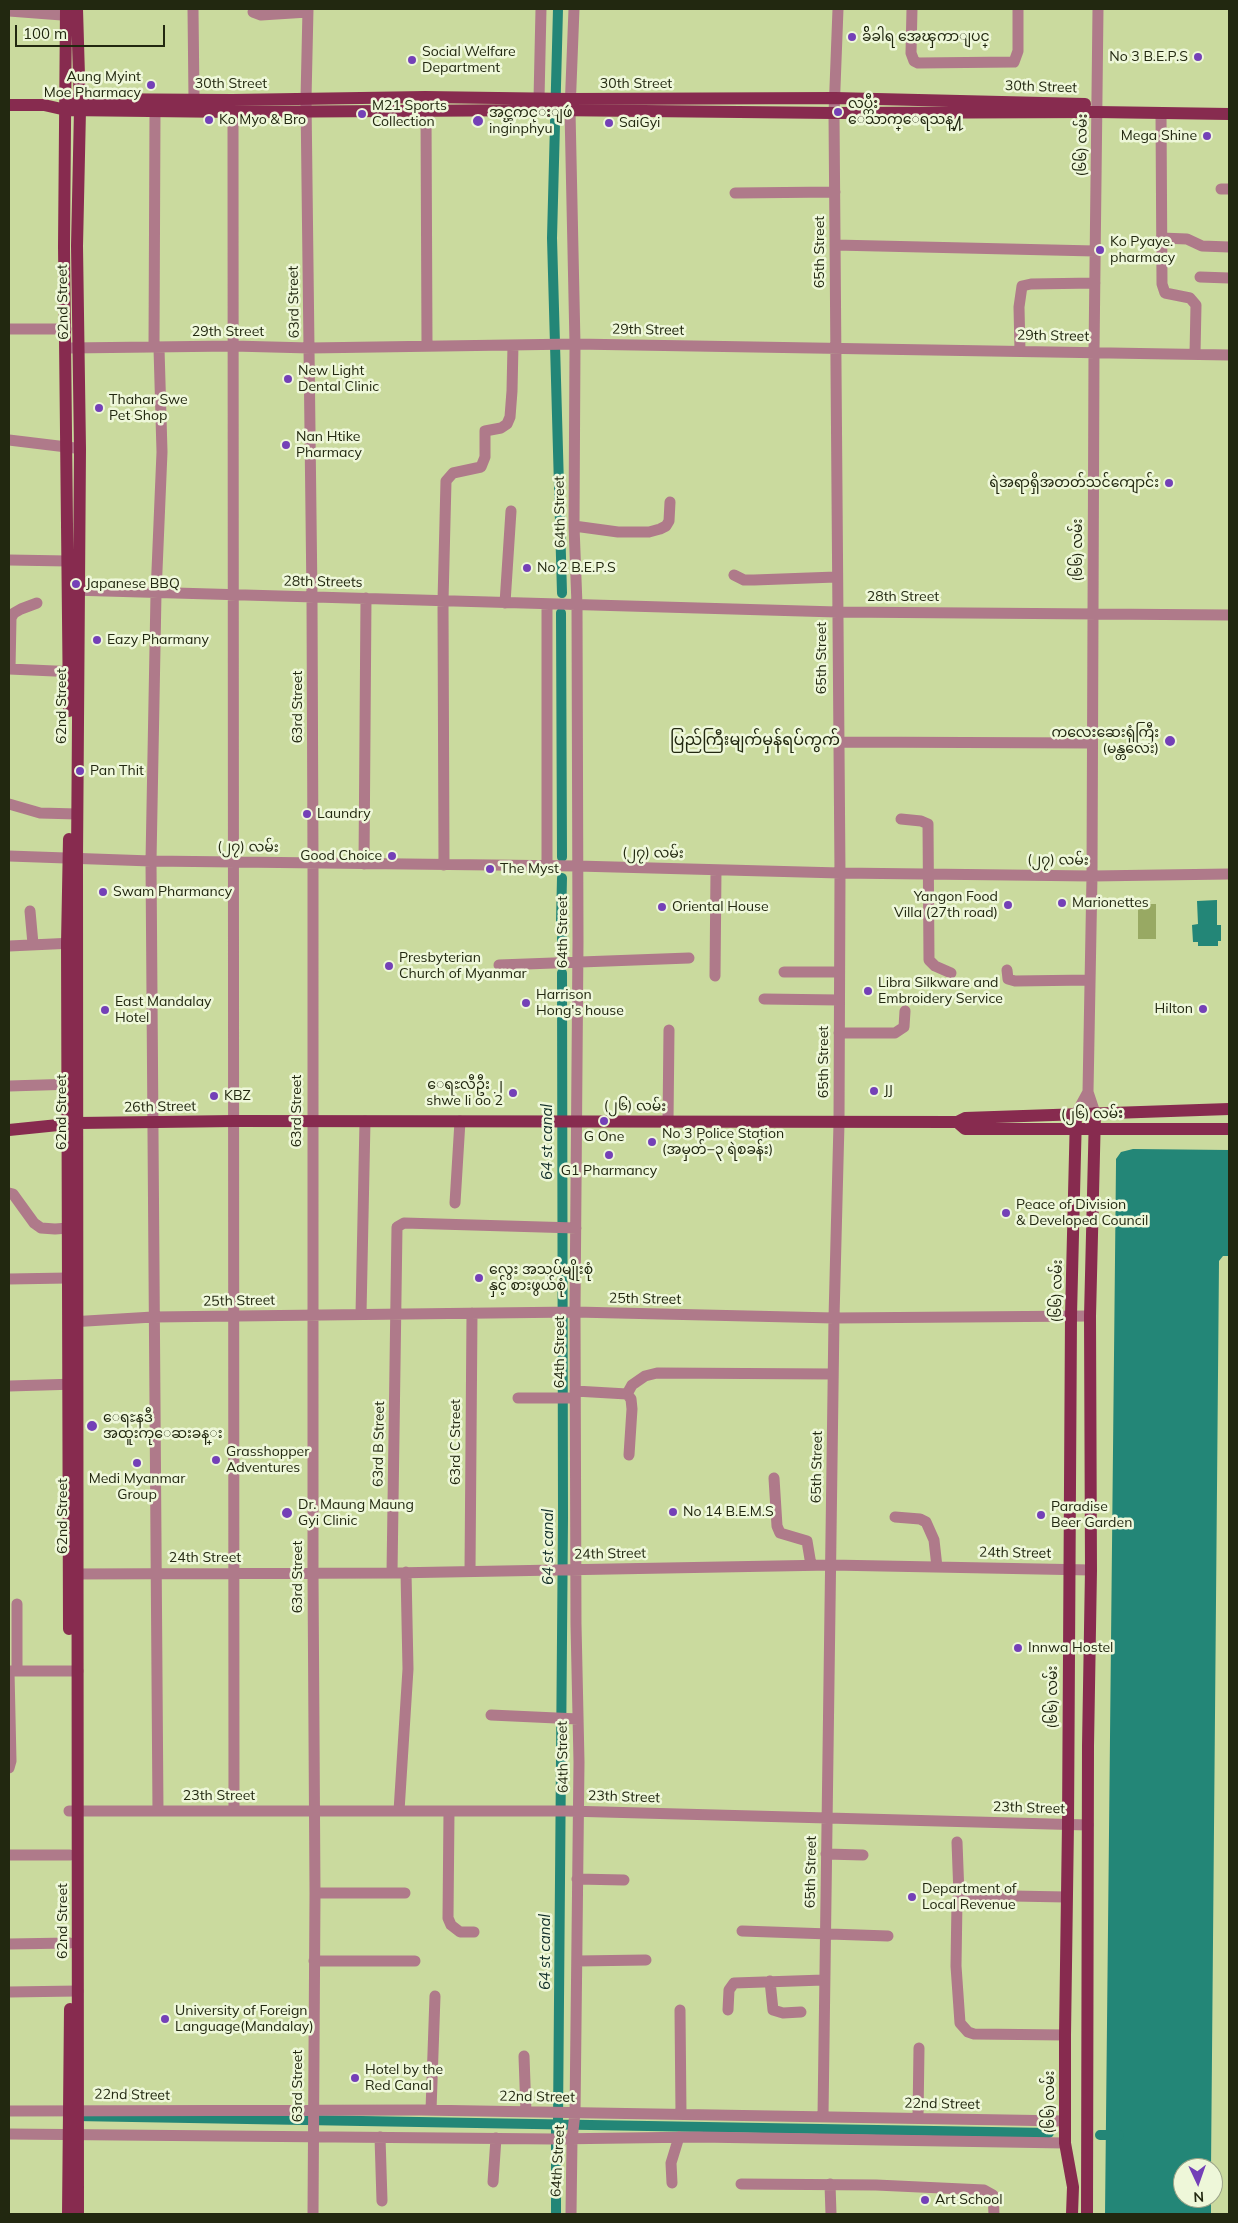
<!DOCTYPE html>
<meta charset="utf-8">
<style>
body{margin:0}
#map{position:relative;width:1238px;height:2223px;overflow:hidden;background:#cada9e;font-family:Mulish,sans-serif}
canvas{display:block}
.frame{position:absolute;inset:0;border:10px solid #222810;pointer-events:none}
.north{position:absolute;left:1173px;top:2158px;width:50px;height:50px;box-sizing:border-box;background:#eef7d9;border:1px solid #9ca489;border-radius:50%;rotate:177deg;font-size:14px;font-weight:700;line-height:20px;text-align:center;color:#222810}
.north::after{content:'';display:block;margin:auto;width:18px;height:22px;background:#7440b7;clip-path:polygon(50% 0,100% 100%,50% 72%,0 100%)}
.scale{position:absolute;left:15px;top:25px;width:150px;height:22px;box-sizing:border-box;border:2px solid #222810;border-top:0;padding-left:6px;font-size:15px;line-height:18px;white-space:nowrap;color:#222810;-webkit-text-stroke:4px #eef7d9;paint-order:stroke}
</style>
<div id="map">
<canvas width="1238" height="2223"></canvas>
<div class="frame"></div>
<div class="north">N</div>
<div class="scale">100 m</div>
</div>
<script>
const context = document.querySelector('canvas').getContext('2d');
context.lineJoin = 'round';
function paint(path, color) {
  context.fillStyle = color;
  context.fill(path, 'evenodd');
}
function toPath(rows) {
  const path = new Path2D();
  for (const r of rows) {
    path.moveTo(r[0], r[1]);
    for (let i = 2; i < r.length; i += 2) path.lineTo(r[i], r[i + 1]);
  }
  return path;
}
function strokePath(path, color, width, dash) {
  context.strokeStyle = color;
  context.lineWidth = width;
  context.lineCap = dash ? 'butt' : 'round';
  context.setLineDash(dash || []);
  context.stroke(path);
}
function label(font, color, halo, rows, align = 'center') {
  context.font = font + ' Mulish,"Noto Sans Myanmar",sans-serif';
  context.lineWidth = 5;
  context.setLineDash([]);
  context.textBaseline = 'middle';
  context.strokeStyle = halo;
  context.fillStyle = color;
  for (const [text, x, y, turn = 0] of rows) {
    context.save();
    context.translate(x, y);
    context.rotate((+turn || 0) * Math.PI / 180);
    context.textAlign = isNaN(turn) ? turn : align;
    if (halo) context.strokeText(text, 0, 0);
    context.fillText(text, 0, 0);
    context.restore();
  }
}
paint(toPath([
 [1138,904,1156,904,1156,939,1138,939]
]), '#98a963');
paint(toPath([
 [1217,900,1217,925,1221,925,1221,941,1218,941,1218,946,1198,946,1198,942,1193,942,1192,925,1198,924,1197,901],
 [1133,1149,1229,1150,1229,1256,1223,1256,1219,1261,1211,2168,1183,2168,1183,2198,1211,2198,1211,2214,1105,2214,1116,1164,1116,1159,1121,1152]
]), '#238677');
strokePath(toPath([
 [558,9,552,238,562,593],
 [561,613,562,857],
 [561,922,562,878],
 [562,938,562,954],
 [75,2116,1049,2133],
 [558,2121,563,1517,562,973],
 [1100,2135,1119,2135],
 [556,2214,556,2129]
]), '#238677', 10);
strokePath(toPath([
 [193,9,194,99],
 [308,9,306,99,312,598,313,864,313,1573,315,1893,313,2214],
 [912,9,911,53,914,61,918,63,1014,62,1018,51,1018,9],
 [9,11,75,16],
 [253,12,261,15,308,12],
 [539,99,541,9],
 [233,112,234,1811],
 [426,112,427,345],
 [1161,113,1162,284,1165,293,1190,298,1196,305,1195,354],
 [1221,189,1229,189],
 [735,193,835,192],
 [1161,238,1187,239,1202,246,1229,247],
 [835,245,1095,251],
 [1200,277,1229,278],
 [9,329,66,329],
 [154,347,155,110],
 [70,348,233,346,310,348,575,344,1229,355],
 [1020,351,1019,307,1022,286,1031,284,1095,283],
 [9,440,75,448],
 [574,526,618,532,649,532,660,529,666,526,669,521,670,502],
 [9,560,68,561],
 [734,575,744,580,754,580,836,577],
 [71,590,837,612,1229,615],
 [505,603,511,511],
 [9,669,77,672],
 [10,669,11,618,14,613,21,609,37,603],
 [838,742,1091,743],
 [9,804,40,813,77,814],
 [901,819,921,821,928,824,929,960,935,966,951,973],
 [9,856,151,861,577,866,840,873,1092,876,1229,874],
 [364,864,366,598],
 [444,865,443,601,446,481,453,473,481,467,485,457,485,431,501,428,507,424,510,417,512,391,513,345],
 [547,866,547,604],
 [30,911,33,944],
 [9,946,74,943],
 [499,965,689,958],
 [1007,970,1008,979,1015,981,1090,980],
 [784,972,839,972],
 [715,976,716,870],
 [764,999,839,1000],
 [839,1033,895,1033,904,1027,905,1011],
 [9,1086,75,1084],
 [1095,1113,1088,1092,1092,876,1094,352,1098,9],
 [1076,1114,1088,1092],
 [668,1122,669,1030],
 [9,1193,13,1194,34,1223,41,1228,55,1229,69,1228],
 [455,1203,460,1121],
 [9,1279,68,1278],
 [361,1314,365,1121],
 [70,1322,153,1317,575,1312,834,1318,1090,1316],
 [9,1386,77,1384],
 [575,1391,627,1394,632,1385,645,1376,657,1373,833,1374],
 [627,1394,631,1399,632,1409,629,1455],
 [518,1398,575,1398],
 [774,1478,777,1526,780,1533,807,1541,811,1565],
 [895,1517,920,1519,926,1522,934,1540,937,1567],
 [470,1571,472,1313],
 [392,1573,397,1227,404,1223,576,1228],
 [69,1574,392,1573,831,1565,1091,1570],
 [17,1670,17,1604],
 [9,1671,78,1671],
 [491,1715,578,1719],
 [9,1768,11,1761,9,1671],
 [69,1811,567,1811,1088,1825],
 [158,1811,151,861,156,594,162,452,159,348],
 [399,1811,408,1669,406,1572],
 [449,1811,448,1918,451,1925,460,1932,474,1932],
 [957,1842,959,1895],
 [826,1854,863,1855],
 [9,1855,70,1855],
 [577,1879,624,1880],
 [315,1893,405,1893],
 [742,1931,888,1936],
 [9,1944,70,1943],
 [314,1961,415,1961],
 [577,1961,646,1960],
 [770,1981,773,2010,783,2013,801,2012],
 [9,1992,78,1991],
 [680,2010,681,2114],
 [728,2010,729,1990,734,1983,824,1980],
 [1065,2035,974,2034,968,2032,960,2023,956,1966,957,1901,959,1895,1066,1897],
 [524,2056,526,2112],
 [431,2110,435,1996],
 [9,2111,421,2110,1065,2121],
 [823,2116,834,1318,839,1123,840,873,834,113,838,9],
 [918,2118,919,2048],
 [9,2134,553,2139,699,2137,1065,2143],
 [380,2137,382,2201],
 [493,2182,496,2138],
 [672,2183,671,2163,679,2137],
 [741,2184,876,2185,984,2190,993,2195,994,2214],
 [830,2184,831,2214],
 [571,2214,572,2139,575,2113,579,1762,576,1624,575,1312,578,941,577,605,574,526,575,344,570,111,574,9]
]), '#af7a8a', 11);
strokePath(toPath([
 [66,9,64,246,69,711],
 [77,9,80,110,77,246,80,449,77,858,78,2214],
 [73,99,232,100,425,97,570,99,835,98,1085,104],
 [9,105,44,105,66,110,233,112,549,110,834,113,1097,112,1229,114],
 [69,839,67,943,69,1629],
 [957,1122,965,1129,1229,1129],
 [9,1130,78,1123,234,1121,957,1122,965,1118,1229,1109],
 [68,2214,70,2009],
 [1072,2214,1073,2187,1065,2143,1065,2035,1068,1824,1071,1315,1076,1114],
 [1087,2214,1088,1746,1091,1570,1090,1316,1095,1113]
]), '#872b4f', 12);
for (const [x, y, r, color] of [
 [852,37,5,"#7440b7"],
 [1198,57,5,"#7440b7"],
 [412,60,5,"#7440b7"],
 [151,85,5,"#7440b7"],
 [838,112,5,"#7440b7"],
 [362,114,5,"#7440b7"],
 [209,120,5,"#7440b7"],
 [478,121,6,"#7440b7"],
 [609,123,5,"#7440b7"],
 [1207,136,5,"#7440b7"],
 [1100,250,5,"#7440b7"],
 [288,379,5,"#7440b7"],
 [99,408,5,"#7440b7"],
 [286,445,5,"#7440b7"],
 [1169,483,5,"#7440b7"],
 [527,568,5,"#7440b7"],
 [76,584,5,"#7440b7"],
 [97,640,5,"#7440b7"],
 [1170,741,6,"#7440b7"],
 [80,771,5,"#7440b7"],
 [307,814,5,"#7440b7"],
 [392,856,5,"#7440b7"],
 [490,869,5,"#7440b7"],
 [103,892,5,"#7440b7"],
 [1062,903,5,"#7440b7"],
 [1008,905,5,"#7440b7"],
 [662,907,5,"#7440b7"],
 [389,966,5,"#7440b7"],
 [868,991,5,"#7440b7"],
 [526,1003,5,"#7440b7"],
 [1203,1009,5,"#7440b7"],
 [105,1010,5,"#7440b7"],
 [874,1091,5,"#7440b7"],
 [513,1093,5,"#7440b7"],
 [214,1096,5,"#7440b7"],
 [604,1121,5,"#7440b7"],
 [652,1142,5,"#7440b7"],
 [609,1155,5,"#7440b7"],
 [1006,1213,5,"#7440b7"],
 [479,1278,5,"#7440b7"],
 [92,1426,6,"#7440b7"],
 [216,1460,5,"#7440b7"],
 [137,1463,5,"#7440b7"],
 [673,1512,5,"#7440b7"],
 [287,1513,6,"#7440b7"],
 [1041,1515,5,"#7440b7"],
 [1018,1648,5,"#7440b7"],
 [912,1897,5,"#7440b7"],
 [165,2019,5,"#7440b7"],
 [355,2078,5,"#7440b7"],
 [925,2200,5,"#7440b7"]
]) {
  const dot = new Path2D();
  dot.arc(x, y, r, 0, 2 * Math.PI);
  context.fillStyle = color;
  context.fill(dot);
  strokePath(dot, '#eef7d9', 2);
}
label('14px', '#222810', '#eef7d9', [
 ["ခ်ိခါရ အေၾကာျပင္",862,37],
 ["Social Welfare",422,52],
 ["Department",422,68],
 ["No 3 B.E.P.S",1188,57,"right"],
 ["Aung Myint",141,77,"right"],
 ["Moe Pharmacy",141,93,"right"],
 ["လပ္ကီး",848,104],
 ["ေသာက္ေရသန္႔",848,120],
 ["M21 Sports",372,106],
 ["Collection",372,122],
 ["အင္ၾကင္းျဖဴ",489,113],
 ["inginphyu",489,129],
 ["Ko Myo & Bro",219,120],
 ["SaiGyi",619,123],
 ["Mega Shine",1197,136,"right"],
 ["Ko Pyaye.",1110,242],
 ["pharmacy",1110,258],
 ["New Light",298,371],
 ["Dental Clinic",298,387],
 ["Thahar Swe",109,400],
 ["Pet Shop",109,416],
 ["Nan Htike",296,437],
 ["Pharmacy",296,453],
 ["ရဲအရာရှိအတတ်သင်ကျောင်း",1159,483,"right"],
 ["No 2 B.E.P.S",537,568],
 ["Japanese BBQ",86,584],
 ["Eazy Pharmany",107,640],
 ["ကလေးဆေးရုံကြီး",1159,733,"right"],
 ["(မန္တလေး)",1159,749,"right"],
 ["Pan Thit",90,771],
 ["Laundry",317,814],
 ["Good Choice",382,856,"right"],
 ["The Myst",500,869],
 ["Swam Pharmancy",113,892],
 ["Yangon Food",998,897,"right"],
 ["Villa (27th road)",998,913,"right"],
 ["Marionettes",1072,903],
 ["Oriental House",672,907],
 ["Presbyterian",399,958],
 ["Church of Myanmar",399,974],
 ["Libra Silkware and",878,983],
 ["Embroidery Service",878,999],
 ["Harrison",536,995],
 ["Hong's house",536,1011],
 ["East Mandalay",115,1002],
 ["Hotel",115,1018],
 ["Hilton",1193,1009,"right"],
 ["ေရႊလီဦး ၂",503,1085,"right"],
 ["shwe li oo 2",503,1101,"right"],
 ["JJ",884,1091],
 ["KBZ",224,1096],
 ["No 3 Police Station",662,1134],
 ["(အမှတ်−၃ ရဲစခန်း)",662,1150],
 ["G One",604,1137,"center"],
 ["G1 Pharmancy",609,1171,"center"],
 ["Peace of Division",1016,1205],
 ["& Developed Council",1016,1221],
 ["လွေး အသုပ်မျိုးစုံ",489,1270],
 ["နှင့် စားဖွယ်စုံ",489,1286],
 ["ေရႊနဒီ",103,1418],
 ["အထူးကုေဆးခန္း",103,1434],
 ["Grasshopper",226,1452],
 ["Adventures",226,1468],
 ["Medi Myanmar",137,1479,"center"],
 ["Group",137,1495,"center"],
 ["Dr. Maung Maung",298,1505],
 ["Gyi Clinic",298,1521],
 ["Paradise",1051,1507],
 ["Beer Garden",1051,1523],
 ["No 14 B.E.M.S",683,1512],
 ["Innwa Hostel",1028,1648],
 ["Department of",922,1889],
 ["Local Revenue",922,1905],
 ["University of Foreign",175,2011],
 ["Language(Mandalay)",175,2027],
 ["Hotel by the",365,2070],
 ["Red Canal",365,2086],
 ["Art School",935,2200]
], 'left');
label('14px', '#222810', '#eef7d9', [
 ["30th Street",231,84],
 ["30th Street",636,84],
 ["30th Street",1041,87,2],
 ["(၆၆) လမ်း",1082,145,-89],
 ["65th Street",820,252,-90],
 ["62nd Street",63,302,-91],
 ["63rd Street",294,302,-91],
 ["29th Street",648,330,1],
 ["29th Street",228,332],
 ["29th Street",1053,336,1],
 ["64th Street",560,512,-91],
 ["(၆၆) လမ်း",1078,550,-90],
 ["28th Streets",323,582,1],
 ["28th Street",903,597],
 ["65th Street",822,658,-90],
 ["62nd Street",62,706,-90],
 ["63rd Street",298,707,-90],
 ["(၂၇) လမ်း",248,847,1],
 ["(၂၇) လမ်း",653,853,1],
 ["(၂၇) လမ်း",1058,860,1],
 ["64th Street",563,932,-90],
 ["65th Street",824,1062,-90],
 ["(၂၆) လမ်း",635,1106,1],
 ["26th Street",160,1107,-1],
 ["63rd Street",297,1111,-90],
 ["62nd Street",62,1112,-90],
 ["(၂၆) လမ်း",1092,1114,-1],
 ["(၆၆) လမ်း",1057,1291,-89],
 ["25th Street",645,1299,1],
 ["25th Street",239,1301,-1],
 ["64th Street",560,1352,-90],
 ["63rd C Street",456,1442,-90],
 ["63rd B Street",379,1444,-89],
 ["65th Street",817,1467,-89],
 ["62nd Street",63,1516,-90],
 ["24th Street",1015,1553,1],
 ["24th Street",610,1554,-1],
 ["24th Street",205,1558],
 ["63rd Street",298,1577,-90],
 ["(၆၆) လမ်း",1053,1697,-90],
 ["64th Street",563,1757,-91],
 ["23th Street",219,1796],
 ["23th Street",624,1797,2],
 ["23th Street",1029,1808,2],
 ["65th Street",811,1872,-89],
 ["62nd Street",63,1921,-90],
 ["63rd Street",298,2086,-90],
 ["22nd Street",132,2095,1],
 ["22nd Street",537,2097,1],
 ["(၆၆) လမ်း",1050,2102,-90],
 ["22nd Street",942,2104,1],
 ["64th Street",558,2161,-87]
]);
label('italic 15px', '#13302a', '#eef7d9', [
 ["64 st canal",547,1142,-90],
 ["64 st canal",548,1547,-90],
 ["64 st canal",545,1952,-90]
]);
label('16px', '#222810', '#eef7d9', [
 ["ပြည်ကြီးမျက်မှန်ရပ်ကွက်",755,740]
]);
</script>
